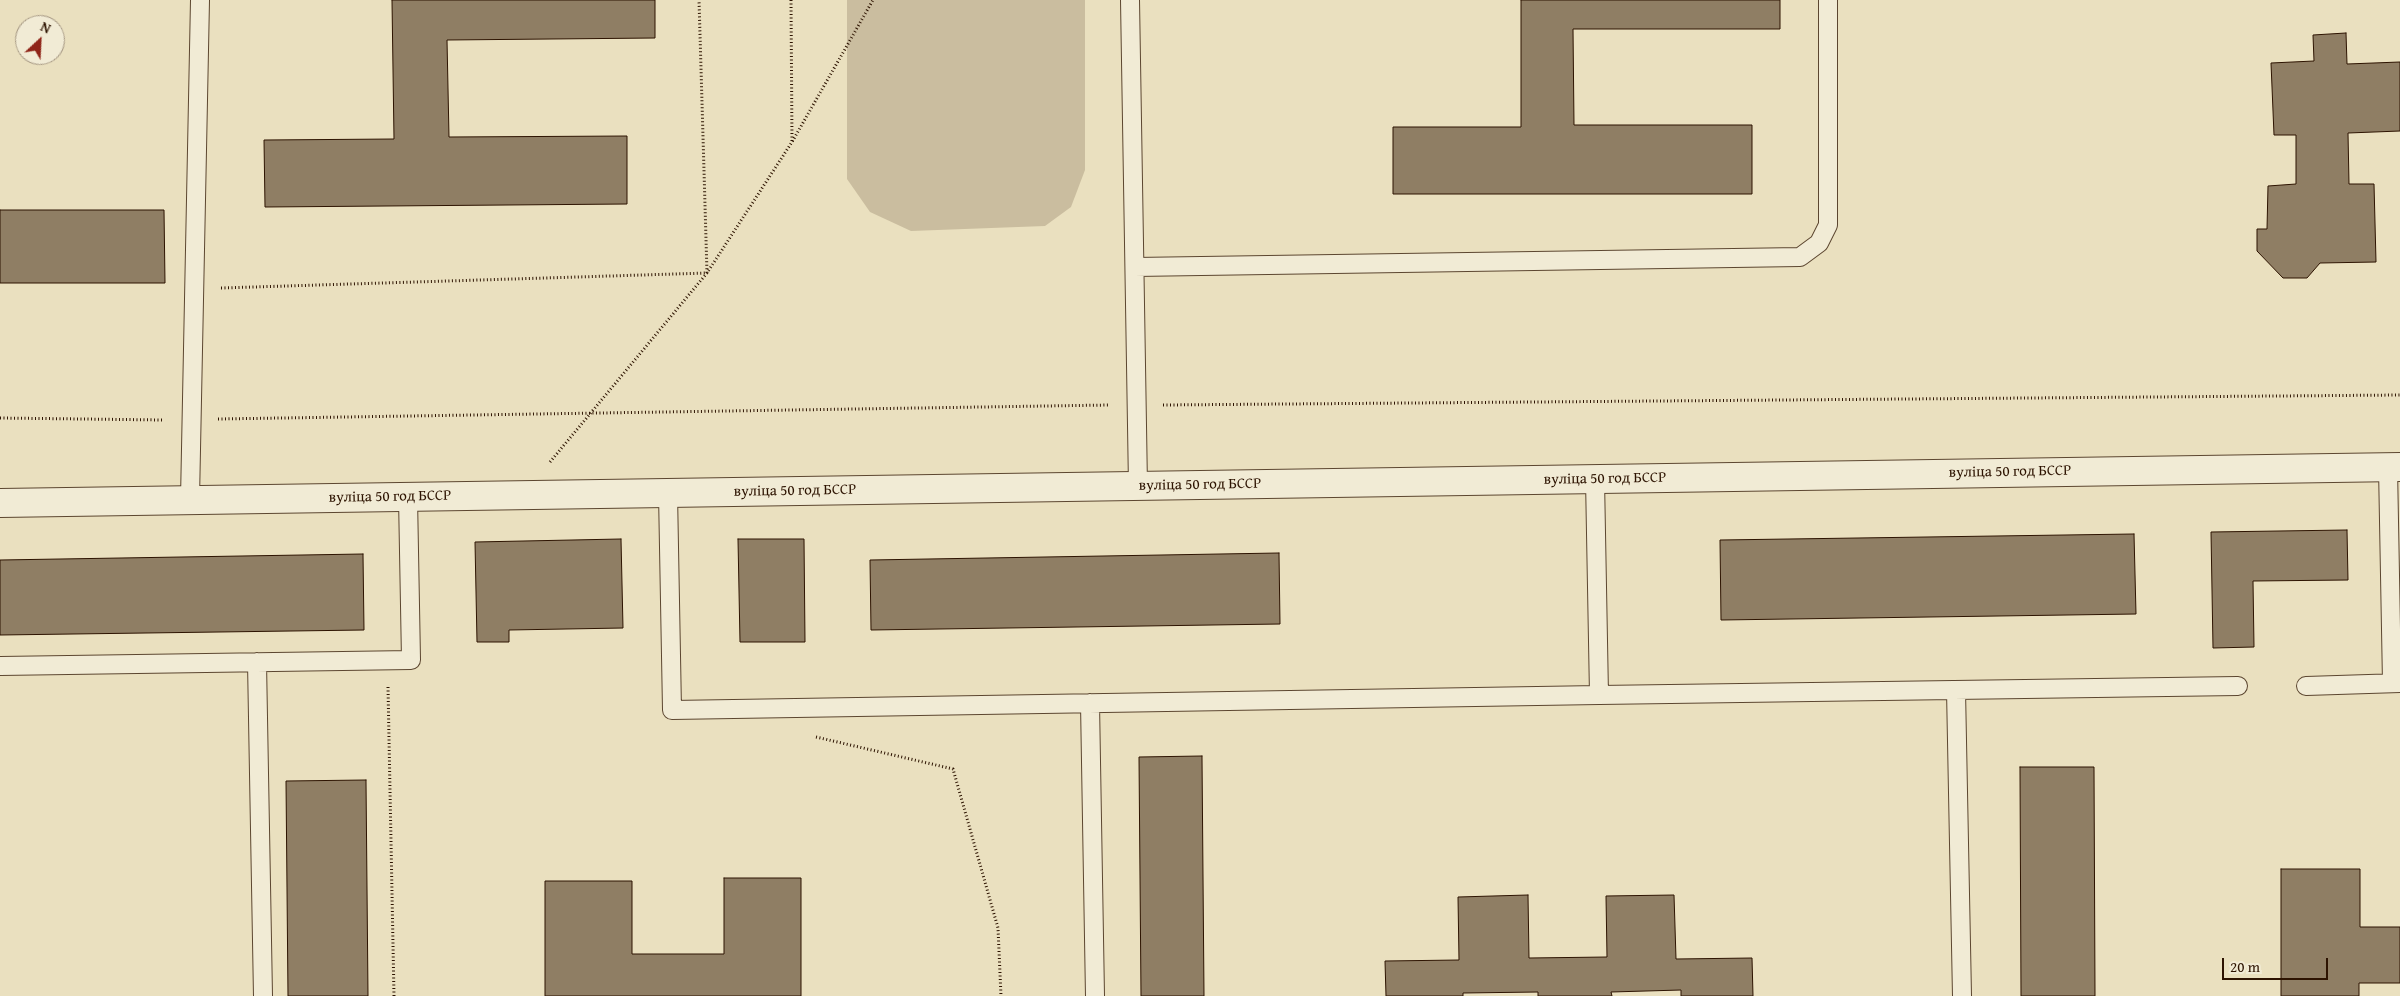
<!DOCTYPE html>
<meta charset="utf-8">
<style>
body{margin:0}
#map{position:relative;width:2400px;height:996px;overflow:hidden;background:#eae0bf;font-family:"Gentium Book Plus",serif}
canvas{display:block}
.north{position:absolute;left:15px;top:15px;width:50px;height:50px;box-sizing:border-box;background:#f1ebd5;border:1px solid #a39580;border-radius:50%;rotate:25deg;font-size:14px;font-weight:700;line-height:20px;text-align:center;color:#2d1301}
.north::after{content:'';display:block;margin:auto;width:18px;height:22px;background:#8f2418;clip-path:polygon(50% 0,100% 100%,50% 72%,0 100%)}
.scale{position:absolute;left:2222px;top:958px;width:106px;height:22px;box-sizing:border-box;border:2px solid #2d1301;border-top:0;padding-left:6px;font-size:15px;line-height:18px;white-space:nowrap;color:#2d1301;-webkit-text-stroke:4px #f1ebd5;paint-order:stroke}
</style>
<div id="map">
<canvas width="2400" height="996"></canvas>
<div class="north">N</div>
<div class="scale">20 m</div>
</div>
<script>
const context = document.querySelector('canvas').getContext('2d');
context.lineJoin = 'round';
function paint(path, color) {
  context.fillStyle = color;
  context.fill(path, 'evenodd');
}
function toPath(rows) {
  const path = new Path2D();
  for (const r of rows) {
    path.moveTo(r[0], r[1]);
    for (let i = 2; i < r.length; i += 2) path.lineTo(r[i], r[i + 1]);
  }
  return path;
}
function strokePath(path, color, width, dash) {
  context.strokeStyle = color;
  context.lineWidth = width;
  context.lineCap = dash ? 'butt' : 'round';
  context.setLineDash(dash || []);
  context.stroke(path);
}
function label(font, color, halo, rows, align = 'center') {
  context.font = font + ' "Gentium Book Plus",serif';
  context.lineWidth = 4.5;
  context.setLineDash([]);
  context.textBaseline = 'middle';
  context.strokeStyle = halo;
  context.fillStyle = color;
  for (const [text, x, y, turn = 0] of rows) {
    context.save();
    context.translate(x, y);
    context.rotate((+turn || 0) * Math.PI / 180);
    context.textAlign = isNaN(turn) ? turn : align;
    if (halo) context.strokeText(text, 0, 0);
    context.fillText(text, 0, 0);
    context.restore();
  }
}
paint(toPath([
 [847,0,1085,0,1085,170,1071,207,1045,226,911,231,870,212,847,179]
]), '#cabd9f');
const building = toPath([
 [392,0,655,0,655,38,447,40,449,137,627,136,627,204,265,207,264,140,394,139,392,0],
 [1521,0,1780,0,1780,29,1573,29,1574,125,1752,125,1752,194,1393,194,1393,127,1521,127,1521,0],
 [2346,33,2347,64,2400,62,2400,131,2348,133,2349,184,2374,184,2376,262,2320,263,2307,278,2283,278,2257,251,2257,229,2267,229,2268,186,2296,184,2296,135,2274,135,2271,63,2314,61,2313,35,2346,33],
 [0,210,164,210,165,283,0,283,0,210],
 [2347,530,2348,580,2253,581,2254,647,2213,648,2211,532,2347,530],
 [2134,534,2136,614,1721,620,1720,540,2134,534],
 [621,539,623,628,509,630,509,642,477,642,475,542,621,539],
 [738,539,804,539,805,642,740,642,738,539],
 [1279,553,1280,624,871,630,870,560,1279,553],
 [363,554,364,630,0,635,0,560,363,554],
 [1202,756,1204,996,1141,996,1139,757,1202,756],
 [2020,767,2094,767,2095,996,2021,996,2020,767],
 [366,780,368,996,288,996,286,781,366,780],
 [2281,869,2360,869,2360,927,2400,927,2400,983,2359,983,2359,996,2281,996,2281,869],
 [724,878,801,878,801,996,545,996,545,881,632,881,632,954,724,954,724,878],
 [1528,895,1529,958,1607,957,1606,896,1674,895,1676,959,1752,958,1753,996,1681,996,1681,990,1611,992,1612,996,1538,996,1538,992,1463,993,1463,996,1386,996,1385,961,1459,960,1458,897,1528,895]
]);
paint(building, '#8f7e64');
strokePath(building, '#2d1301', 1);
const service = toPath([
 [1130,0,1138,486],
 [1135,267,1800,257,1819,243,1828,225,1828,0],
 [2388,467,2392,683],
 [1595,479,1599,695,2238,686],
 [668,493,672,710,1599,695],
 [190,499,200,0],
 [257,662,263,996],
 [0,666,411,660,408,497],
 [2306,686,2400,683],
 [1956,690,1962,996],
 [1090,703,1095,996]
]);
const minor = toPath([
 [0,503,2400,467]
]);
strokePath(service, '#5c4630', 20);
strokePath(minor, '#5c4630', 30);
strokePath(toPath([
 [791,0,792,142],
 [221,288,707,273,699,0],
 [1163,405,2400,395],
 [0,418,164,420],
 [218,419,1109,405],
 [550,462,707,273,792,142,873,0],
 [388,687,394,996],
 [816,737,953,769,998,928,1001,996]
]), '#2d1301', 3, [1, 2.5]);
strokePath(service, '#f1ebd5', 18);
strokePath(minor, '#f1ebd5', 28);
label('15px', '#2d1301', '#f1ebd5', [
 ["вуліца 50 год БССР",2010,472,-1],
 ["вуліца 50 год БССР",1605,479,-1],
 ["вуліца 50 год БССР",1200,485,-1],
 ["вуліца 50 год БССР",795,491,-1],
 ["вуліца 50 год БССР",390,497,-1]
]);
</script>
